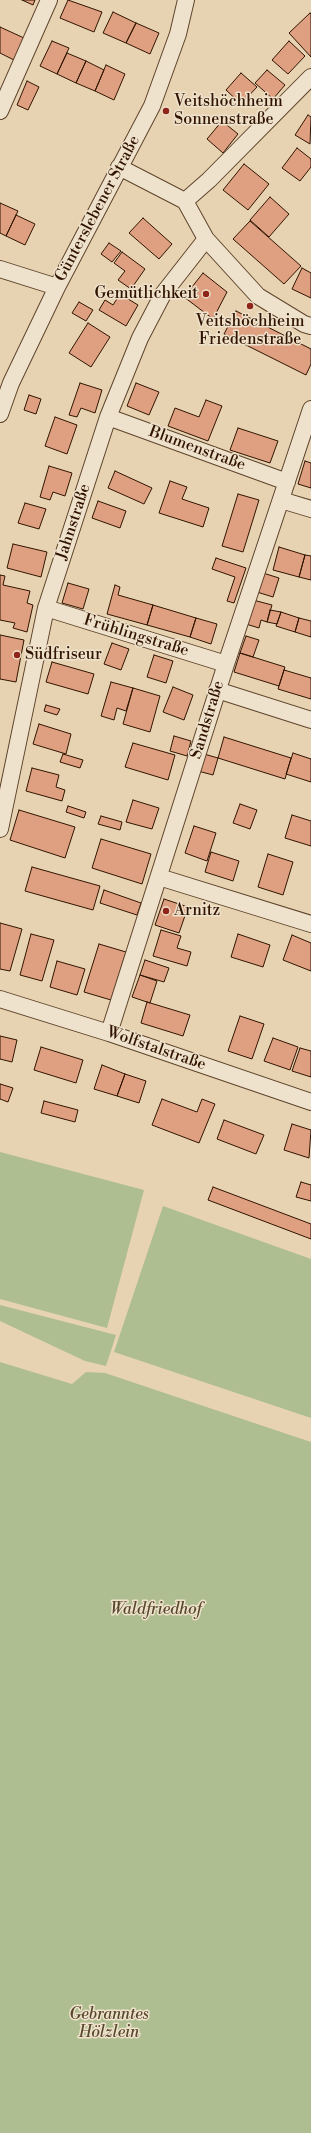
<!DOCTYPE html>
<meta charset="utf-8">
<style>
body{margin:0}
canvas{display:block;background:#e7d3b1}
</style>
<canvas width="311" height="2133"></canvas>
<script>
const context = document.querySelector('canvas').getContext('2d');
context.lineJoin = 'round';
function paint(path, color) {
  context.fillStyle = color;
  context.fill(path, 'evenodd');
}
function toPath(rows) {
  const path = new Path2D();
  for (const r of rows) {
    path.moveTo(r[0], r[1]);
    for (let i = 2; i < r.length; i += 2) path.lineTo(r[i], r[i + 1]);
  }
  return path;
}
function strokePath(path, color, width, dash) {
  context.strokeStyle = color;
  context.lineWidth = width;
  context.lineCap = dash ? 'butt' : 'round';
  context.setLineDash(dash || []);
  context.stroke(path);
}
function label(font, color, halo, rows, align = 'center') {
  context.font = font + ' "Libre Bodoni",serif';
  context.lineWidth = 3;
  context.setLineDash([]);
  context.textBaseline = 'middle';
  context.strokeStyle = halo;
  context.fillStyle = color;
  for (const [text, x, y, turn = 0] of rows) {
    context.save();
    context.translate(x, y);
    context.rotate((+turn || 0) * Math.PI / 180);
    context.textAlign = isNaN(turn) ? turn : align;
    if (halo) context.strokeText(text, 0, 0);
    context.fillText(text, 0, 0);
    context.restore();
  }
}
paint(toPath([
 [0,1152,144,1190,107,1328,0,1299],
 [163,1206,311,1259,311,1418,114,1352],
 [0,1305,116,1335,106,1366,85,1361,0,1321],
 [0,1362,72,1384,86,1372,105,1373,311,1442,311,2133,0,2133]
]), '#afbe91');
const building = toPath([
 [22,0,35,0,33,5,22,0],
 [68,0,102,12,94,32,60,18,68,0],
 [113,12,136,23,126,43,103,33,113,12],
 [310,13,311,14,311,57,289,33,310,13],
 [136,23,159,33,150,54,126,43,136,23],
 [0,27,24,38,14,60,0,53,0,27],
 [52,41,69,48,57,74,40,66,52,41],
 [289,41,305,56,288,74,272,60,289,41],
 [67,53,86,61,76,83,57,74,67,53],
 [86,61,104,70,95,91,76,83,86,61],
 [106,65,125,74,114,100,95,91,106,65],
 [267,70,285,85,273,99,255,83,267,70],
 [241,73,257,87,241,104,226,90,241,73],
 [27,81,39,87,28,110,17,105,27,81],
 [308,115,311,117,310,144,295,135,308,115],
 [222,121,238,134,223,153,207,139,222,121],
 [297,148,311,159,311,167,300,181,282,168,297,148],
 [244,164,269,184,248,210,223,190,244,164],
 [270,197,289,214,269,237,250,220,270,197],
 [0,203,18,211,6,236,0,233,0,203],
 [16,215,35,224,25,245,6,236,16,215],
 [143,218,172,244,159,259,129,233,143,218],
 [250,221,301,266,284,284,233,239,250,221],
 [109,243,121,251,112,262,101,254,109,243],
 [122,252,145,269,131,289,118,280,125,271,114,263,122,252],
 [302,268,311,273,311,298,292,289,302,268],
 [203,273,227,292,213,319,184,297,203,273],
 [120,294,138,305,126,326,99,310,105,300,113,305,120,294],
 [79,302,93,310,86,321,72,313,79,302],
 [236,311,311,349,311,364,306,375,224,334,236,311],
 [88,323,110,337,91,367,69,353,88,323],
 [80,383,102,390,95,413,81,408,77,417,69,415,80,383],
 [136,383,159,392,149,415,127,406,136,383],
 [29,395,41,399,36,414,24,410,29,395],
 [206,400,222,406,208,441,168,426,175,408,199,417,206,400],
 [55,417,77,425,67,454,45,446,55,417],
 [238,428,278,441,270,463,230,450,238,428],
 [305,461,311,463,311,488,298,484,305,461],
 [49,466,72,473,65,496,53,492,50,500,40,497,49,466],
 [115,471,152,488,144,504,108,488,115,471],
 [170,481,187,487,182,499,209,508,203,527,159,513,170,481],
 [238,494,259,500,243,552,222,546,238,494],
 [98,501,126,511,120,528,92,518,98,501],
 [25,503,46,509,39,529,18,523,25,503],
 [13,544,47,552,41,577,7,568,13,544],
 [279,547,305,555,299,577,273,570,279,547],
 [305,555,311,556,311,580,299,577,305,555],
 [216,558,246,568,234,603,227,601,235,577,212,569,216,558],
 [263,573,279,578,273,597,257,592,263,573],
 [0,575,5,576,3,585,30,591,27,603,33,605,27,632,13,628,15,623,0,620,0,575],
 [68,583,89,589,83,609,62,603,68,583],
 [115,585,120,587,118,595,153,605,147,625,107,614,115,585],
 [253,600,272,605,267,622,261,620,259,628,246,624,253,600],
 [153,605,196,618,190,637,147,625,153,605],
 [270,610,281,612,277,624,267,622,270,610],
 [281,612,299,618,295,632,276,626,281,612],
 [196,618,217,624,211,644,190,637,196,618],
 [299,618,311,621,311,637,295,632,299,618],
 [0,635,24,640,16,682,0,679,0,635],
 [246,636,259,640,253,657,240,653,246,636],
 [112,643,129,649,121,670,104,664,112,643],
 [240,653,285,667,279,686,234,672,240,653],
 [154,655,173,661,166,683,147,677,154,655],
 [52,662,94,674,88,694,46,682,52,662],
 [284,670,311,678,311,699,278,689,284,670],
 [111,682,133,688,126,711,117,708,114,720,101,716,111,682],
 [173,687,193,695,184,720,163,712,173,687],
 [133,688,160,696,150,732,123,724,133,688],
 [46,705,60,709,57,715,44,711,46,705],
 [39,724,71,734,66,754,33,744,39,724],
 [174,736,191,741,187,756,170,751,174,736],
 [224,737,291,758,285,779,218,758,224,737],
 [133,743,175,755,168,780,125,767,133,743],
 [293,753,311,759,311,782,286,774,293,753],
 [63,754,83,760,80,768,60,762,63,754],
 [204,754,218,758,213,775,198,771,204,754],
 [32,768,59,775,56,787,65,790,62,801,26,791,32,768],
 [133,800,159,808,152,829,126,822,133,800],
 [240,804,257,810,250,829,233,823,240,804],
 [68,806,86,812,84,818,66,812,68,806],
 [19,810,75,827,65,858,10,840,19,810],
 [292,815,311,821,311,846,285,838,292,815],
 [101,816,122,822,120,830,98,824,101,816],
 [194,826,216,833,207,861,185,853,194,826],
 [101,839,151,854,142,884,92,868,101,839],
 [211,852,239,861,233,881,205,872,211,852],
 [268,854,293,862,283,895,258,887,268,854],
 [32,867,100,886,93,910,25,891,32,867],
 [104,890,141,903,137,915,100,903,104,890],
 [164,899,188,907,179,933,155,925,164,899],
 [0,923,22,929,10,971,0,969,0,923],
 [161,930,181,936,177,948,191,952,187,966,153,956,161,930],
 [31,934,54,940,42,981,20,975,31,934],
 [238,934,270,945,263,967,231,957,238,934],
 [292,935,311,943,311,971,283,960,292,935],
 [99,944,126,952,111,1000,84,992,99,944],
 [145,960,169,968,164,982,140,975,145,960],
 [57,961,85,969,77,995,50,987,57,961],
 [140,975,157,981,150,1003,132,997,140,975],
 [147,1002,190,1015,183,1036,141,1023,147,1002],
 [240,1016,264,1024,252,1059,228,1051,240,1016],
 [0,1036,17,1040,12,1062,0,1059,0,1036],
 [273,1038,298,1047,290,1070,264,1061,273,1038],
 [41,1047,83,1060,76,1083,34,1070,41,1047],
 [300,1048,311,1051,311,1077,292,1071,300,1048],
 [102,1065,125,1074,117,1096,94,1089,102,1065],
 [125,1074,146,1081,139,1103,117,1096,125,1074],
 [0,1084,13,1088,8,1102,0,1099,0,1084],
 [162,1099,197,1112,202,1099,215,1104,199,1143,152,1125,162,1099],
 [44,1101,78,1110,75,1122,41,1113,44,1101],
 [224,1120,264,1135,256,1154,217,1139,224,1120],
 [292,1124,311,1130,309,1158,284,1150,292,1124],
 [301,1182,311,1185,311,1201,296,1197,301,1182],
 [213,1187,311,1224,311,1239,208,1200,213,1187]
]);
paint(building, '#dea080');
strokePath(building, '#311400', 1);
const minor = toPath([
 [0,111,49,0],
 [119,167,185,201,206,239,258,296,304,324,311,326],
 [185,201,209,180,311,77],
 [0,269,57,287],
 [0,414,11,383,57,287,152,106,178,34,186,0],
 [108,417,287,482],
 [281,500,311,509],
 [46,608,226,664],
 [217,690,311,720],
 [0,829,46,608,108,417,140,338,163,294,206,239],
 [159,877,311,924],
 [0,999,109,1033,311,1102],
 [109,1033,226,664,311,409]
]);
strokePath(minor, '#5e442c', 18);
strokePath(minor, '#efe2cc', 16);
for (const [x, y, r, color] of [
 [166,111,4,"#8f2418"],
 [206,294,4,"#8f2418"],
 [250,306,4,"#8f2418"],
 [17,655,4,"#8f2418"],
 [166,911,4,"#8f2418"]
]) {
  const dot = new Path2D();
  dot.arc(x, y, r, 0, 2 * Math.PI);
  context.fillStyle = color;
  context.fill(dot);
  strokePath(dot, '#efe2cc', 1.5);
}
label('16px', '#311400', '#efe2cc', [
 ["Veitshöchheim",174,102],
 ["Sonnenstraße",174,120],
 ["Gemütlichkeit",198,294,"right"],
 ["Veitshöchheim",250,322,"center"],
 ["Friedenstraße",250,340,"center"],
 ["Südfriseur",25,655],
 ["Arnitz",174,911]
], 'left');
label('16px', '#311400', '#efe2cc', [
 ["Günterslebener Straße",98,209,-62],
 ["Blumenstraße",197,449,20],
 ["Jahnstraße",74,522,-72],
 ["Frühlingstraße",136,636,17],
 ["Sandstraße",208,720,-73],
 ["Wolfstalstraße",156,1049,19]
]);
label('italic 16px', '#57472c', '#efe2cc', [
 ["Waldfriedhof",156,1610],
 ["Gebranntes",109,2015],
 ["Hölzlein",109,2033]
]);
</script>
